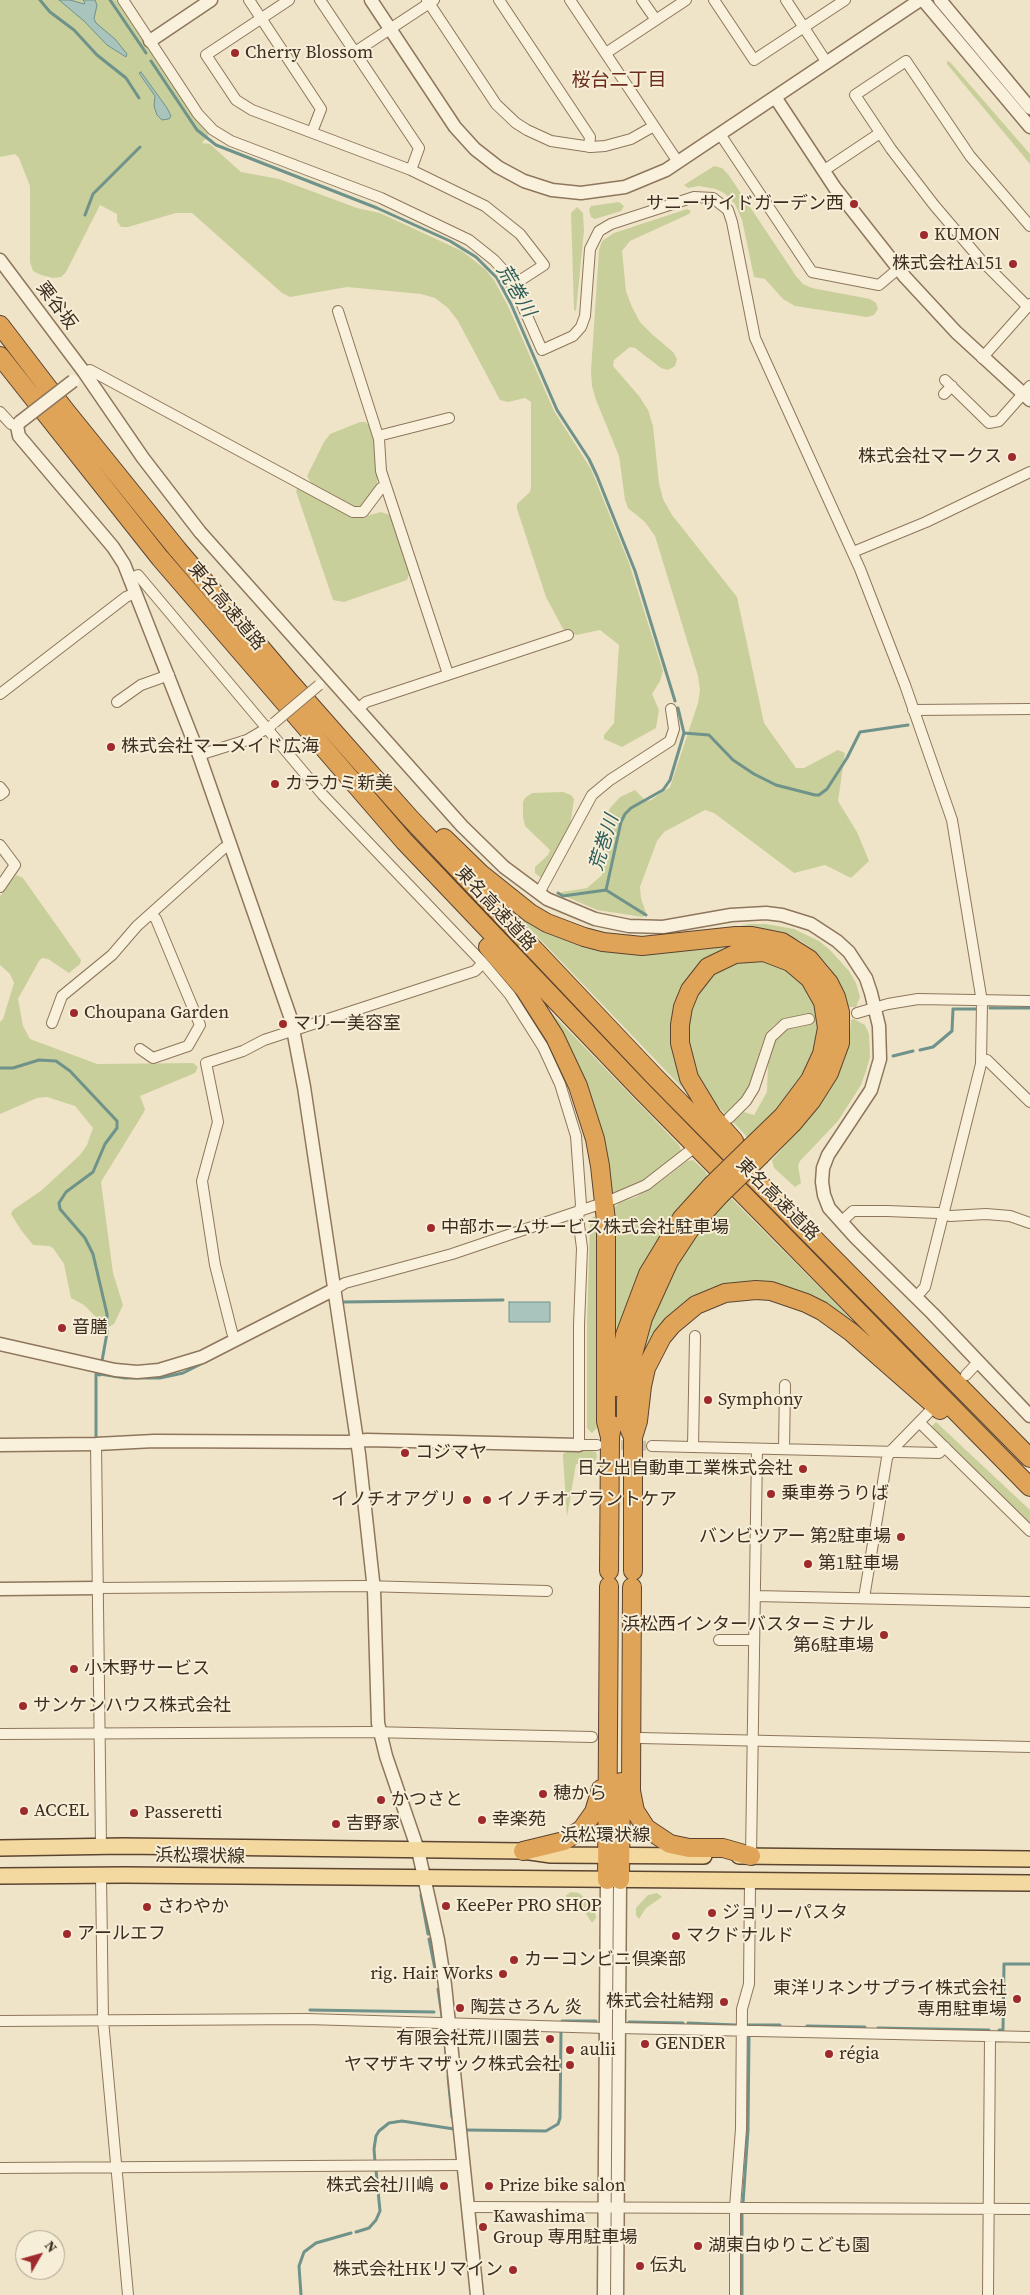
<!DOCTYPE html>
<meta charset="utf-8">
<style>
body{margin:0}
#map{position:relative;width:1030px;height:2295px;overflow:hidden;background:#f0e4c8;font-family:"Source Serif 4",serif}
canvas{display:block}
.north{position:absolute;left:15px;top:2230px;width:50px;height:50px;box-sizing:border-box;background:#f7eed8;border:1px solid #ada18e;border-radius:50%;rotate:52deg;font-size:14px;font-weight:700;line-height:20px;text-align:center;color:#3d2e20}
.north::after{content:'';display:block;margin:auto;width:18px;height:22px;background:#9e2a2b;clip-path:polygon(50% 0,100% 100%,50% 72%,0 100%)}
</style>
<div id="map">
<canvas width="1030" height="2295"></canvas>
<div class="north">N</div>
</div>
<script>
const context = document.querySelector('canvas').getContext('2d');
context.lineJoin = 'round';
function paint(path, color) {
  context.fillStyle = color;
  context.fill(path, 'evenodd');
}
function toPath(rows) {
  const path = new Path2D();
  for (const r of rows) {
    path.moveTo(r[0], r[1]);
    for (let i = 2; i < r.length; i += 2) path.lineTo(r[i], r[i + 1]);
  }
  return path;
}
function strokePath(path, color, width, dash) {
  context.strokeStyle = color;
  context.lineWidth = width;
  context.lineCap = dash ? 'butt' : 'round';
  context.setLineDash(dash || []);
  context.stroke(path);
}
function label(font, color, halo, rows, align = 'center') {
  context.font = font + ' "Source Serif 4","Noto Sans JP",serif';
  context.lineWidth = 4;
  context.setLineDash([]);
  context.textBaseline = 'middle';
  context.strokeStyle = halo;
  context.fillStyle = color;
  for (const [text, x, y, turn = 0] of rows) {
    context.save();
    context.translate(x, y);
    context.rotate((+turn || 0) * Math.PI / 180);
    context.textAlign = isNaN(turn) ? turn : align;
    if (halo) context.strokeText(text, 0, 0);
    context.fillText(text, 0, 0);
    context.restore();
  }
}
paint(toPath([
 [0,0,116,0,194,117,209,134,202,143,210,144,241,172,279,179,357,208,380,213,462,251,485,269,494,280,508,306,554,411,591,469,629,563,663,671,660,681,652,694,659,710,656,728,622,747,604,739,604,735,614,723,619,645,600,630,576,635,563,629,546,597,517,509,517,504,530,492,531,486,531,402,525,398,508,402,500,400,458,321,448,308,435,298,421,294,347,287,290,297,282,293,192,213,176,213,128,227,121,227,117,221,117,214,100,205,66,272,61,277,53,278,41,275,33,271,30,262,30,186,19,158,15,154,0,157],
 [947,61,950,62,1030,154,1030,164,947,64],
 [714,166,722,168,728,174,796,276,803,284,812,288,870,299,876,303,878,309,874,315,867,317,795,306,783,299,765,279,754,277,742,220,735,204,724,193,716,189,699,186,688,188,684,185],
 [619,202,624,206,621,211,595,219,591,217,589,210,591,206],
 [577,207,583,213,584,231,576,311,574,310,571,213],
 [687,209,691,211,689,214,630,241,622,251,626,291,632,307,640,322,653,335,673,352,677,359,675,366,668,370,661,368,635,348,630,347,614,360,613,366,639,396,648,410,653,426,659,483,663,499,672,515,737,597,764,723,796,768,804,768,838,750,845,753,838,801,857,832,869,861,851,878,825,865,794,873,714,813,705,810,664,832,657,841,640,887,641,898,646,913,643,917,597,910,560,894,562,892,587,888,602,875,604,822,610,808,620,797,635,790,646,801,651,800,670,787,698,703,700,690,698,676,655,536,645,522,628,508,625,500,619,456,596,400,592,386,591,371,599,250,602,241,614,233],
 [360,422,365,422,372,428,376,447,377,479,377,485,364,506,358,509,313,486,307,476,324,442,330,434],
 [298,487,358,518,381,512,390,515,410,571,407,580,344,602,333,600,296,491],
 [563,792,571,795,574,799,571,820,569,829,542,877,540,877,535,873,535,867,548,855,550,850,525,826,523,817,523,802,525,798,532,793],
 [16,875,23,878,81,960,80,964,69,973,48,959,42,958,39,961,18,999,23,1026,30,1039,97,1064,193,1063,198,1067,195,1073,140,1096,145,1109,144,1112,101,1182,113,1273,123,1305,114,1324,107,1328,84,1305,71,1298,64,1264,53,1248,49,1246,33,1245,21,1230,11,1214,13,1210,42,1190,80,1155,87,1145,93,1128,75,1106,47,1097,37,1098,0,1114,0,1022,3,1019,14,983,10,974,0,965,0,896],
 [507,905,563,937,751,943,683,987,692,1098],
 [749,924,766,924,794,929,819,941,830,950,849,971,856,983,860,997,856,1007,849,1007,837,978,827,964,815,951,801,941,785,934,740,926],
 [763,960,776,963,796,975,811,993,819,1016,819,1039,810,1065,787,1100,749,1139,733,1122,744,1112,754,1115,767,1092,768,1063,776,1039,788,1029,809,1025,808,1014,783,1019,774,1025,766,1034,762,1044,749,1086,742,1098,725,1114,706,1094,696,1075,687,1042,690,1009,696,993,713,973,736,961],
 [541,1002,679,1145,681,1150,679,1153,643,1181,617,1193,611,1191],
 [854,1019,865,1025,869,1034,870,1057,866,1071,861,1085,838,1121,800,1161,798,1166,801,1183,795,1187,774,1168,772,1160,810,1118,829,1092,844,1062,849,1045,851,1020],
 [693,1160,706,1172,708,1178,664,1232,652,1251,632,1291,614,1346,613,1209,619,1203,636,1197,660,1182,687,1161],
 [729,1196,855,1323,756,1282,723,1285,692,1298,666,1319,655,1332,639,1366,643,1340,665,1282,698,1231],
 [594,1216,598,1221,598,1248,597,1428,592,1433,587,1428,587,1325,590,1220],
 [936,1422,1030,1510,1030,1523,933,1428,932,1426],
 [569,1450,592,1451,596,1452,597,1457,595,1461,591,1463,576,1464,567,1517,563,1457,563,1454],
 [571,1892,579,1893,594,1907,596,1918,592,1923,579,1903,565,1896],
 [657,1893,662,1897,646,1908,639,1919,636,1915,636,1908,648,1895]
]), '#c9cf9b');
const water = toPath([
 [59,0,70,0,84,4,85,3,83,0,95,0,97,5,94,19,96,23,115,39,127,54,126,57,107,45,84,21,59,0],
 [141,72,167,108,171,116,169,119,162,120,157,115,154,106,155,96,139,73,141,72],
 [509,1302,550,1302,550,1322,509,1322,509,1302]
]);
paint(water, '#a9c4bc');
strokePath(water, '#6f938a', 1);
strokePath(toPath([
 [40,0,50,12,74,30,97,55,126,78,139,98],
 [110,0,146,53],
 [151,61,197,130,216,145,377,208,450,241,476,257,497,278,511,304,557,410,589,459,597,476,635,571,675,701],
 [85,215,93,194,140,147],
 [684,733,709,735,733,760,754,774,776,785,815,795,819,795,827,789,847,758,860,732,908,725],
 [606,890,621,822,625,814,631,808,663,790,670,780,684,733,678,708],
 [558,893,563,896,606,890,646,915],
 [990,1008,1030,1008],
 [920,1050,933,1047,952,1031,953,1009,976,1009],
 [893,1056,913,1051],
 [0,1068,13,1068,39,1060,56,1061,70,1071,117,1121,117,1128,105,1144,93,1172,66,1192,59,1203,60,1209,85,1238,93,1254,107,1314,107,1333,102,1361],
 [343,1302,503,1300],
 [100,1374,125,1378,160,1378,183,1373,213,1358],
 [96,1438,96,1374,100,1375],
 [421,1895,428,1934],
 [429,1939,435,1969],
 [438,1989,442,2016],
 [310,2010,434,2012],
 [629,2022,683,2023],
 [562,2023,562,2021,596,2021],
 [688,2023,736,2025],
 [747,2025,780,2025],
 [807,2026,865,2027],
 [443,2027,448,2070],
 [878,2028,989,2030],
 [999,2030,1003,2030,1004,1964,1030,1964],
 [448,2076,452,2117],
 [466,2130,546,2131,558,2124,560,2118,561,2031],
 [375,2162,374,2149,376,2136,379,2131,389,2123,402,2121,454,2129,453,2128],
 [743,2203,748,2130,749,2036],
 [356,2232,369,2228,376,2220,380,2211,376,2170],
 [301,2295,299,2266,304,2252,316,2243,351,2233],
 [742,2295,742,2212]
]), '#6f938a', 3);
strokePath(toPath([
 [606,1445,652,1446]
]), '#ccc0a6', 10, [10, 5]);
const minor = toPath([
 [123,0,198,114,213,130,231,141,381,198,469,240,494,260,505,272,520,300,542,350,573,336,581,327,585,316,590,249,599,231,611,224,694,197,713,198,728,210,732,222,755,338,860,569,905,685,952,820,982,1002,981,1064,925,1287,916,1297],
 [249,0,321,109,312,132],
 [289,0,206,55,236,100,252,110,411,170,485,206,520,234,544,265,513,285],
 [320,0,419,148,411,170],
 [427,0,496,104,516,123,527,130,551,141,591,147,605,146,631,139,654,126],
 [499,0,590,137,589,147],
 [570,0,678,162],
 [642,0,656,20],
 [714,0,754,60,845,0],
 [786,0,827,63],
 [355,52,434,0],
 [606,53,686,0],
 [720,134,812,272,879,285,898,269],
 [823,171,880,133],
 [1028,307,980,259,934,205,891,149,855,95,906,61,970,156,1030,226],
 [338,311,379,439,381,471,448,674],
 [982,358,1030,304],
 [84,372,90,370,353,512,363,512,381,488,386,486],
 [945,380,989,423,999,421,1030,386],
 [944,394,952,386],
 [0,412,11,424,17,426],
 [378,436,449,418],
 [853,552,926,522,1030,472],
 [129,579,138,575,322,794,483,963,510,995,543,1047,560,1084,576,1136,581,1205,578,1217,582,1248,579,1325,579,1445,597,1445],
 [0,694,126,597,135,593],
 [117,702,141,685,169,675],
 [357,710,366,702,568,635],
 [913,710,1030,709],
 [199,755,247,740,271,726],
 [0,787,4,792,0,795],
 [0,845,15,865,0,887],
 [539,893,592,795,610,780,670,741,674,729,671,709],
 [857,1013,888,1004,918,999,1030,1001],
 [52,1023,62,996,112,955,137,926,224,848,231,845],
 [140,1049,153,1058,188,1046,200,1025,156,919,151,914],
 [981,1060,987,1060,1030,1102],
 [729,1118,746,1101,754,1088,771,1037,785,1024,809,1019],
 [611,1200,646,1185,691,1150],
 [841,1222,853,1211,887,1211,938,1213,950,1216,986,1214,1010,1216,1030,1223],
 [335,1289,345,1283,452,1254,597,1205],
 [235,1340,232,1332,215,1265,202,1181,218,1122,206,1063,243,1051,264,1040,475,971,483,963],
 [966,1375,978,1362],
 [919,1422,1030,1531],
 [96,1444,101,1847],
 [652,1446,939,1453,945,1447],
 [693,1447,695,1336],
 [784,1449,785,1385],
 [98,1588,364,1586,547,1591],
 [755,1596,1030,1602],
 [864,1598,887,1458,890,1452,929,1412],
 [719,1640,754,1640],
 [0,1734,370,1732,592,1737],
 [640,1738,1030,1747],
 [751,1856,757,1449],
 [101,1875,103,2020,128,2295],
 [0,2021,307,2019,606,2028],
 [619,2028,1030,2037],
 [0,2168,464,2165],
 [468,2207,1030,2209],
 [735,2295,735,2207,741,2129,742,2009,749,1984,750,1882],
 [988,2295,990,2037]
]);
const tertiary = toPath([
 [371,0,455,127,475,149,498,167,524,181,552,190,581,193,625,187,666,170,920,0],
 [923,0,1030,127],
 [940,0,1030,108],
 [150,41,211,0],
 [775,97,835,188,905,277,956,332,1030,400],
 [0,260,84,372,143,458,200,532,462,826,504,867,547,899,595,919,629,926,663,927,731,915,766,913,782,915,811,924,837,941,849,952,866,978,871,993,879,1026,880,1059,871,1090,828,1155,823,1168,822,1182,824,1195,829,1208,855,1237,933,1314,1030,1416],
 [20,422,17,426,19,436,113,547,124,564,199,755,291,1019,304,1087,359,1454,374,1590,378,1723,386,1756,418,1850,438,1940,445,1985,477,2295],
 [0,1344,115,1370,137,1372,159,1370,202,1357,335,1289],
 [0,1445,96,1444,154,1441,348,1442,367,1440,579,1445],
 [0,1589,98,1588],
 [604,2295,607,1880],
 [617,2295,620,1880]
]);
const primary = toPath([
 [0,1848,123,1846,523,1851,551,1855,704,1856],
 [739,1856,1030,1859],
 [0,1876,124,1875,1030,1883]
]);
const motorway = toPath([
 [0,325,65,410,178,550,289,681,409,817,654,1076,1030,1458],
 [0,356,160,558,404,841,640,1089,1030,1487],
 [444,838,480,873,530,913,547,923,584,937,603,942,642,946,736,936,752,936,782,942,809,959,829,983,836,997,840,1012,840,1043,829,1073,812,1100,792,1124,761,1155],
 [488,947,525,990,555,1037,578,1086,595,1139,600,1166,606,1221,606,1421,610,1437],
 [734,1141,712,1116,689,1078,680,1043,680,1025,683,1007,690,990,708,967,735,954,764,952,790,962,810,979,823,1002,827,1028,822,1054,810,1080,783,1116,752,1146],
 [615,1387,625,1335,648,1274,682,1218,711,1186],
 [633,1437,626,1421,626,1400,632,1358,643,1318,669,1261,692,1226,720,1195],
 [609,1571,610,1437,612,1425],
 [633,1571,633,1437,638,1421,642,1386,646,1368,662,1337,672,1325,696,1305,725,1293,756,1290,771,1291,806,1303,822,1311,851,1332,940,1410],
 [632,1587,631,1791,635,1811,646,1828,670,1844,689,1848,723,1848,751,1856],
 [523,1851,564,1841,582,1829,594,1812,601,1789],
 [607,1880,609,1586],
 [620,1880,621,1782]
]);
strokePath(minor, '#8d765c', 12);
strokePath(tertiary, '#8d765c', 15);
strokePath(primary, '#5b4430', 18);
strokePath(motorway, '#5b4430', 20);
strokePath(minor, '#faf1dc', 10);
strokePath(tertiary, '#faf1dc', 12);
strokePath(primary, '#f3d9a0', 15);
strokePath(motorway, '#e0a458', 18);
const minorBridge = toPath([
 [274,723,319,685]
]);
const tertiaryBridge = toPath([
 [20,422,73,381]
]);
const motorwayBridge = toPath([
 [711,1186,752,1146],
 [720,1195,761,1155]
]);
strokePath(minorBridge, '#8d765c', 12, []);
strokePath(tertiaryBridge, '#8d765c', 15, []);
strokePath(motorwayBridge, '#5b4430', 20, []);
strokePath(minorBridge, '#faf1dc', 10);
strokePath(tertiaryBridge, '#faf1dc', 12);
strokePath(motorwayBridge, '#e0a458', 18);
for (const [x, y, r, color] of [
 [235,53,5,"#9e2a2b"],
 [854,204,5,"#9e2a2b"],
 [924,235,5,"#9e2a2b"],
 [1013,264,5,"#9e2a2b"],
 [1012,457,5,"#9e2a2b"],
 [111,747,5,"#9e2a2b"],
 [275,784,5,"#9e2a2b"],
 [74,1013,5,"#9e2a2b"],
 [283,1024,5,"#9e2a2b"],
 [431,1228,5,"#9e2a2b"],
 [62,1328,5,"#9e2a2b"],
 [708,1400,5,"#9e2a2b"],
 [405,1453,5,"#9e2a2b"],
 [803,1469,5,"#9e2a2b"],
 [771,1494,5,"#9e2a2b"],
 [467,1500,5,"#9e2a2b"],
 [487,1500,5,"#9e2a2b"],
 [901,1537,5,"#9e2a2b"],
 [808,1564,5,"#9e2a2b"],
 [884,1635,5,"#9e2a2b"],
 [74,1669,5,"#9e2a2b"],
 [23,1706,5,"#9e2a2b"],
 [543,1794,5,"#9e2a2b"],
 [381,1800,5,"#9e2a2b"],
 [24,1811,5,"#9e2a2b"],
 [134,1813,5,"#9e2a2b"],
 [482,1820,5,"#9e2a2b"],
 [336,1824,5,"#9e2a2b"],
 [446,1906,5,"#9e2a2b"],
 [147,1907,5,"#9e2a2b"],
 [712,1913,5,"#9e2a2b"],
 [67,1934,5,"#9e2a2b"],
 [676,1936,5,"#9e2a2b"],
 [514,1960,5,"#9e2a2b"],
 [503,1974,5,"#9e2a2b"],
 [1017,1999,5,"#9e2a2b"],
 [724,2002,5,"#9e2a2b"],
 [460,2008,5,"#9e2a2b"],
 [550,2039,5,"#9e2a2b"],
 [645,2044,5,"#9e2a2b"],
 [570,2050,5,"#9e2a2b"],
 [829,2054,5,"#9e2a2b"],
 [570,2065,5,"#9e2a2b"],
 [444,2186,5,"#9e2a2b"],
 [489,2186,5,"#9e2a2b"],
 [483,2227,5,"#9e2a2b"],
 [698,2246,5,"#9e2a2b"],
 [640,2266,5,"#9e2a2b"],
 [513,2270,5,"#9e2a2b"]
]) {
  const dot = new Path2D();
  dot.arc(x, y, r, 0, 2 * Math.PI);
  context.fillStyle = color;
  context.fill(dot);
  strokePath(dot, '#f7eed8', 2);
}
label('18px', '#3d2e20', '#f7eed8', [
 ["Cherry Blossom",245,53],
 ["サニーサイドガーデン西",844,204,"right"],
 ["KUMON",934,235],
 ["株式会社A151",1003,264,"right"],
 ["株式会社マークス",1002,457,"right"],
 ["株式会社マーメイド広海",121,747],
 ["カラカミ新美",285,784],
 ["Choupana Garden",84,1013],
 ["マリー美容室",293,1024],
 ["中部ホームサービス株式会社駐車場",441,1228],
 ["音膳",72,1328],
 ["Symphony",718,1400],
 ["コジマヤ",415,1453],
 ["日之出自動車工業株式会社",793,1469,"right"],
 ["乗車券うりば",781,1494],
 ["イノチオアグリ",457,1500,"right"],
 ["イノチオプラントケア",497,1500],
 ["バンビツアー 第2駐車場",891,1537,"right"],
 ["第1駐車場",818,1564],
 ["浜松西インターバスターミナル",874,1625,"right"],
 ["第6駐車場",874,1646,"right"],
 ["小木野サービス",84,1669],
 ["サンケンハウス株式会社",33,1706],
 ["穂から",553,1794],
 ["かつさと",391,1800],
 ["ACCEL",34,1811],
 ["Passeretti",144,1813],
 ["幸楽苑",492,1820],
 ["吉野家",346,1824],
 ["KeePer PRO SHOP",456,1906],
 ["さわやか",157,1907],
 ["ジョリーパスタ",722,1913],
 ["アールエフ",77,1934],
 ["マクドナルド",686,1936],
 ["カーコンビニ倶楽部",524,1960],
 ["rig. Hair Works",493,1974,"right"],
 ["東洋リネンサプライ株式会社",1007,1989,"right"],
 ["専用駐車場",1007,2010,"right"],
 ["株式会社結翔",714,2002,"right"],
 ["陶芸さろん 炎",470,2008],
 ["有限会社荒川園芸",540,2039,"right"],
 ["GENDER",655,2044],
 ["aulii",580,2050],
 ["régia",839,2054],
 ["ヤマザキマザック株式会社",560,2065,"right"],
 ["株式会社川嶋",434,2186,"right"],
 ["Prize bike salon",499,2186],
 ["Kawashima",493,2217],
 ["Group 専用駐車場",493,2238],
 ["湖東白ゆりこども園",708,2246],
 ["伝丸",650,2266],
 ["株式会社HKリマイン",503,2270,"right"]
], 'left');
label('18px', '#3d2e20', '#f7eed8', [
 ["栗谷坂",56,306,53],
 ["東名高速道路",226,607,50],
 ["東名高速道路",495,909,47],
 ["東名高速道路",777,1200,45],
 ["浜松環状線",605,1836],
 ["浜松環状線",200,1857,1]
]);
label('19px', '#6b2e1e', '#f7eed8', [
 ["桜台二丁目",619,81]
]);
label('italic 19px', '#2f5d5a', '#f7eed8', [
 ["荒巻川",515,291,59],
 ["荒巻川",605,843,-73]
]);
</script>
